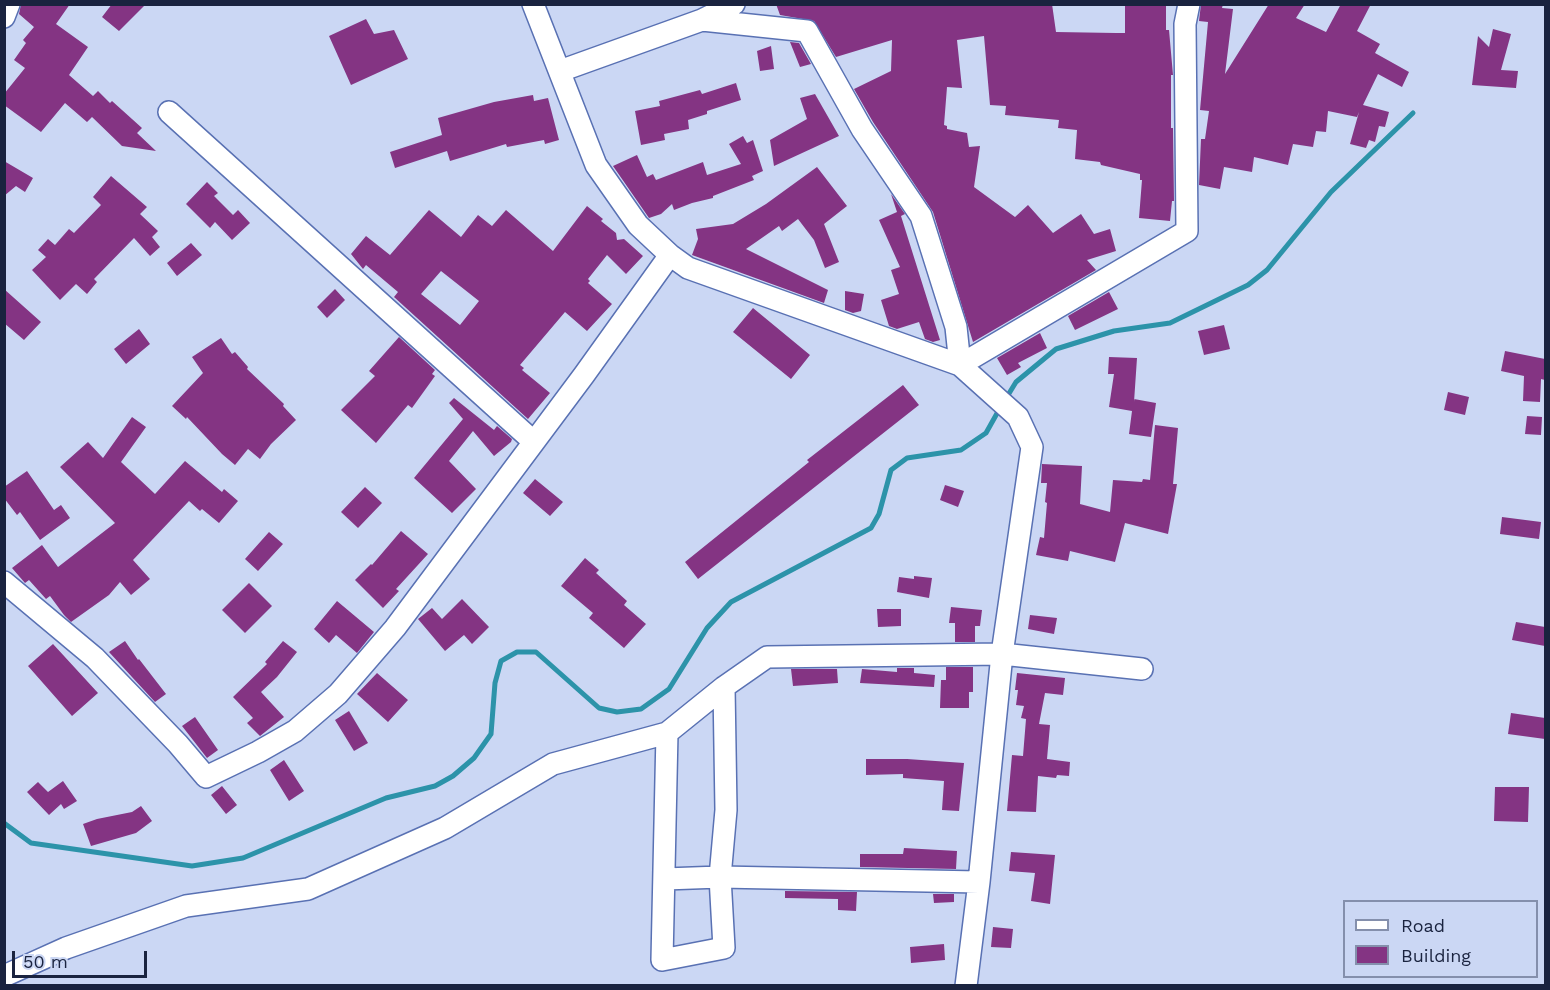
<!DOCTYPE html>
<style>
body{margin:0}
#map{position:relative;width:1550px;height:990px;overflow:hidden;background:#cbd7f4;font-family:"Work Sans",sans-serif}
canvas{display:block}
.frame{position:absolute;inset:0;border:6px solid #1a233f;pointer-events:none}
.legend{position:absolute;left:1343px;top:900px;width:195px;height:78px;box-sizing:border-box;background:#cbd7f4;border:2px solid #848fac;margin:0;padding:8px 10px;list-style:none;font-size:18px;color:#1a233f}
.legend li{display:flex;align-items:center;gap:12px;height:30px}
.legend b{width:30px;border:2px solid #848fac}
.scale{position:absolute;left:12px;top:951px;width:135px;height:27px;box-sizing:border-box;border:3px solid #1a233f;border-top:0;padding-left:8px;font-size:18px;line-height:21px;white-space:nowrap;color:#1a233f;-webkit-text-stroke:4px #cbd7f4;paint-order:stroke}
</style>
<div id="map">
<canvas width="1550" height="990"></canvas>
<div class="frame"></div>
<ul class="legend">
<li><b style="height:8px;background:#fff"></b>Road</li>
<li><b style="height:16px;background:#843483"></b>Building</li>
</ul>
<div class="scale">50 m</div>
</div>
<script>
const context = document.querySelector('canvas').getContext('2d');
context.lineJoin = 'round';
function toPath(rows) {
  const path = new Path2D();
  for (const r of rows) {
    path.moveTo(r[0], r[1]);
    for (let i = 2; i < r.length; i += 2) path.lineTo(r[i], r[i + 1]);
  }
  return path;
}
function strokePath(path, color, width, dash) {
  context.strokeStyle = color;
  context.lineWidth = width;
  context.lineCap = dash ? 'butt' : 'round';
  context.setLineDash(dash || []);
  context.stroke(path);
}
function paint(path, color) {
  context.fillStyle = color;
  context.fill(path, 'evenodd');
}
strokePath(toPath([
 [1005,400,1016,382,1056,349,1114,331,1170,323,1248,285,1267,270,1331,192,1413,113],
 [4,823,31,843,192,866,243,858,386,798,435,786,453,776,474,758,491,734,495,683,501,661,517,652,536,652,599,708,617,712,641,709,669,689,707,628,731,602,871,528,879,514,891,470,907,458,961,450,986,433,1000,408]
]), '#2c93a9', 5);
paint(toPath([
 [21,4,70,4,56,24,88,47,69,75,93,96,98,91,110,103,112,101,142,128,137,133,156,151,122,146,92,117,87,122,65,103,41,132,4,105,4,94,25,68,14,60,26,43,23,40,34,27,19,14],
 [112,4,146,4,119,31,102,17],
 [776,4,1052,4,1056,32,1116,33,1125,33,1125,5,1166,4,1166,30,1169,30,1173,75,1171,75,1171,128,1173,128,1174,201,1172,201,1170,221,1139,218,1142,180,1140,180,1140,174,1101,165,1100,162,1075,159,1077,130,1058,128,1059,120,1005,115,1006,106,990,105,984,36,957,40,962,88,947,87,944,125,947,126,947,129,967,133,969,147,980,146,974,187,1015,217,1028,205,1053,233,1081,214,1094,234,1110,229,1116,251,1087,260,1096,270,973,342,933,212,873,122,854,89,891,71,892,40,836,57,814,21,780,15],
 [1201,4,1223,4,1222,8,1233,9,1225,74,1269,4,1305,4,1296,18,1326,32,1341,4,1371,4,1357,31,1380,44,1375,53,1409,72,1402,87,1378,74,1363,105,1389,112,1385,127,1379,126,1375,142,1369,140,1366,148,1350,144,1359,112,1357,117,1328,111,1326,132,1316,131,1313,147,1293,144,1288,165,1254,157,1252,172,1224,167,1220,189,1199,185,1201,139,1205,139,1209,111,1200,110,1208,22,1199,21],
 [366,19,374,34,394,30,408,59,351,85,329,36],
 [1493,29,1511,34,1501,70,1518,71,1516,88,1472,85,1478,36,1489,47],
 [790,42,799,43,811,64,800,67],
 [771,46,774,69,760,71,757,51],
 [736,83,741,100,707,111,707,114,688,120,689,129,664,134,665,140,641,145,635,111,660,106,659,101,700,90,702,94],
 [815,94,839,136,774,166,770,140,807,119,800,98],
 [533,95,534,101,548,98,559,140,545,144,544,140,507,147,506,144,450,161,447,151,395,168,390,152,442,135,438,118,494,102],
 [743,136,747,143,753,140,763,171,752,176,754,180,713,196,713,198,692,203,674,210,672,204,661,214,649,218,613,166,637,155,647,177,653,174,656,180,703,162,707,175,741,164,729,144],
 [4,161,33,178,25,192,16,186,4,196],
 [817,167,847,206,824,224,839,262,825,268,814,240,798,219,782,231,779,226,746,249,828,290,824,303,692,255,698,239,696,229,733,224,766,204],
 [111,176,147,207,140,214,158,231,152,237,160,247,150,256,134,238,94,279,97,282,87,294,76,284,60,300,32,270,46,257,38,250,48,239,55,245,69,229,74,233,101,205,93,197],
 [207,182,218,193,214,196,233,215,238,210,250,223,232,240,215,222,210,228,186,204],
 [891,194,905,214,901,216,940,340,933,342,925,339,919,322,897,329,889,326,881,300,899,294,891,270,900,267,879,220,897,212],
 [587,206,603,219,601,221,616,233,617,240,624,239,643,256,626,274,607,255,588,279,590,281,588,283,612,304,587,331,565,312,520,365,524,368,522,370,550,393,528,419,394,297,398,292,366,265,363,269,351,254,366,236,390,255,429,210,461,237,478,215,492,226,506,210,553,251],
 [441,271,479,301,460,325,421,294],
 [191,243,202,255,177,276,167,263],
 [4,289,41,322,24,340,4,323],
 [335,289,345,300,327,318,317,307],
 [845,291,864,294,861,311,853,313,845,310],
 [1109,292,1118,309,1075,330,1068,316],
 [753,308,810,355,791,379,733,332],
 [1224,325,1230,349,1204,355,1198,331],
 [139,329,150,344,126,364,114,349],
 [1040,333,1047,348,1018,363,1021,367,1007,375,997,358],
 [399,337,435,370,432,374,435,376,412,408,408,405,376,443,341,410,375,376,369,371],
 [221,338,232,354,235,352,248,367,247,369,284,404,283,406,296,420,271,444,260,459,248,449,235,465,222,454,187,417,186,419,172,406,203,373,192,357],
 [1505,351,1545,359,1545,380,1541,379,1540,402,1523,401,1524,376,1501,371],
 [1109,357,1137,358,1134,402,1134,399,1156,403,1151,437,1129,434,1132,411,1109,407,1114,374,1108,374],
 [903,385,919,405,698,579,685,562,809,462,807,460],
 [1448,392,1469,397,1465,415,1444,410],
 [454,398,494,430,497,426,512,439,511,442,494,456,473,431,449,461,476,489,452,513,414,478,463,419,449,403],
 [1527,416,1542,417,1541,435,1525,434],
 [132,417,146,427,121,462,155,494,185,461,222,492,224,489,238,501,219,523,202,509,200,511,189,501,133,560,150,579,131,595,120,582,109,595,71,622,64,615,50,596,46,599,29,580,25,583,12,568,42,545,58,567,115,523,60,467,88,442,103,458],
 [1155,425,1178,428,1173,484,1177,484,1168,534,1125,523,1115,562,1070,551,1068,561,1036,555,1040,537,1044,538,1047,503,1045,502,1047,483,1041,483,1042,464,1082,466,1080,504,1110,512,1113,480,1142,482,1143,479,1150,480],
 [27,471,54,510,61,505,70,518,40,540,20,512,17,515,4,498,4,487],
 [535,479,563,502,550,516,523,493],
 [945,485,964,491,958,507,940,500],
 [365,487,382,503,358,528,341,512],
 [1502,517,1541,522,1539,539,1500,534],
 [401,531,428,554,396,589,399,591,383,608,355,580,371,564,372,565],
 [269,532,283,544,258,571,245,559],
 [585,558,599,570,596,573,627,601,624,605,646,624,624,648,589,618,593,613,561,586],
 [914,576,932,578,929,598,897,592,899,577,914,579],
 [249,583,272,606,245,633,222,610],
 [462,599,489,627,472,644,464,635,445,651,418,619,432,608,442,619],
 [337,601,374,632,357,653,336,635,329,643,314,629],
 [951,607,982,610,980,626,975,626,975,642,955,642,955,623,949,623],
 [877,609,901,609,901,626,878,627],
 [1030,615,1057,618,1054,634,1028,629],
 [1516,622,1545,627,1545,646,1512,640],
 [125,641,138,660,139,659,166,694,155,702,109,652],
 [283,641,297,652,277,677,261,692,284,717,260,736,247,723,253,718,233,697,267,664,265,662],
 [53,644,98,693,72,716,28,666],
 [946,667,973,667,973,692,969,692,969,708,940,708,941,680,946,680],
 [897,668,914,668,914,673,935,675,934,687,860,683,862,669,897,672],
 [791,669,837,669,838,683,793,686],
 [377,673,408,700,388,722,357,694],
 [1017,673,1065,678,1063,695,1045,693,1039,724,1050,725,1047,759,1070,762,1069,776,1057,775,1056,778,1038,776,1036,812,1007,811,1012,755,1023,756,1026,719,1021,718,1024,706,1016,705,1018,690,1015,690],
 [349,711,368,743,354,751,335,720],
 [1511,713,1545,718,1545,739,1508,734],
 [195,717,218,750,207,758,182,726],
 [866,759,907,759,964,763,959,811,942,810,944,781,903,778,903,774,866,775],
 [284,760,304,791,289,801,270,770],
 [63,781,77,801,64,809,61,804,49,815,27,792,38,782,48,792],
 [222,786,237,805,226,814,211,795],
 [1495,787,1529,787,1528,822,1494,821],
 [141,806,152,821,136,833,91,846,83,824,97,819,132,812],
 [904,848,957,851,956,869,860,867,860,854,903,854],
 [1011,852,1055,855,1050,904,1031,901,1035,873,1009,871],
 [785,891,857,892,856,911,838,910,838,899,785,898],
 [933,894,954,894,954,902,934,903],
 [993,927,1013,929,1011,948,991,947],
 [944,944,945,960,911,963,910,947]
]), '#843483');
const minor = toPath([
 [533,4,596,165,638,225,670,255,688,268,960,365,1187,231,1185,24,1189,4],
 [4,17,9,4],
 [702,20,807,31,862,129,921,216,956,327,960,365,1018,417,1032,447,1002,654,979,882,966,986],
 [560,71,702,20,734,4],
 [169,112,534,442],
 [4,582,95,658,178,744,206,777,258,752,295,731,338,694,395,628,584,375,670,255],
 [667,733,662,960,724,948,720,877,726,810,724,687],
 [665,879,720,877,979,882],
 [4,976,66,948,186,906,308,889,445,828,553,764,667,733,724,687,767,657,1002,654,1142,669]
]);
strokePath(minor, '#5971b3', 24);
strokePath(minor, '#fff', 21);
</script>
